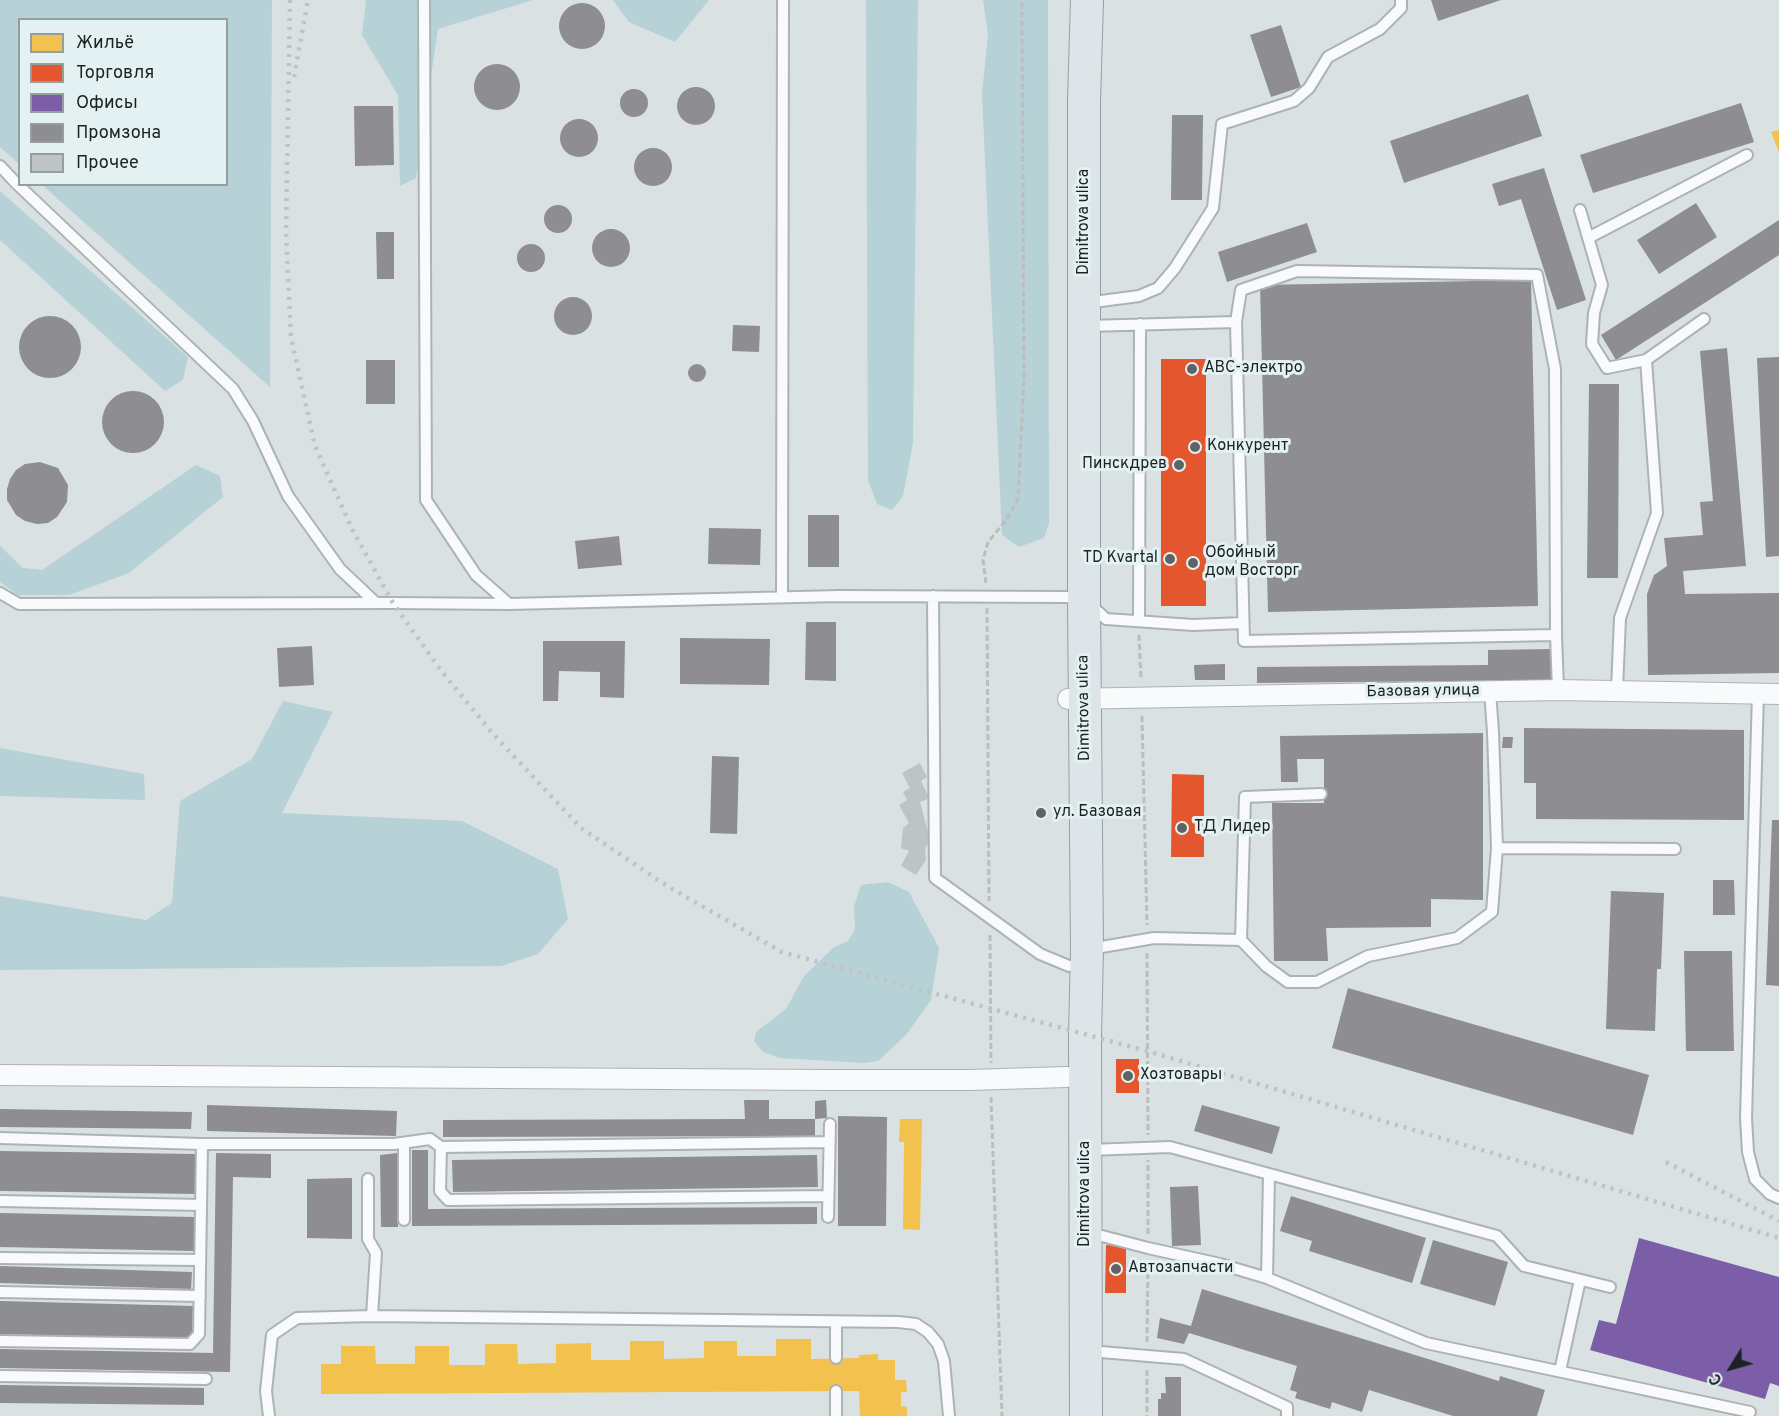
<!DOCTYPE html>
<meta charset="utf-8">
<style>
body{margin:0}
#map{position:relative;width:1779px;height:1416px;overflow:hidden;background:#dae1e2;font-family:Overpass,sans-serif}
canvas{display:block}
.legend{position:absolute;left:18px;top:18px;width:210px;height:168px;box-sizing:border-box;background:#e3f1f3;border:2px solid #939e9f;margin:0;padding:8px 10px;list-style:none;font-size:18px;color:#1c2122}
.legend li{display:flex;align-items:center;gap:12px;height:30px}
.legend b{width:30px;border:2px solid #939e9f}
.north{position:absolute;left:1701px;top:1338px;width:60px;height:60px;-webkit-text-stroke:4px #e3f1f3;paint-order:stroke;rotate:233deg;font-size:16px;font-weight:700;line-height:24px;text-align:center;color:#1c2122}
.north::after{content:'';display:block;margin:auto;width:21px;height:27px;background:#1c2122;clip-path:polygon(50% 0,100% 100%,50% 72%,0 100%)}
</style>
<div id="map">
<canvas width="1779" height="1416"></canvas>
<ul class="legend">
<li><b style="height:16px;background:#f2c14e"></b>Жильё</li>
<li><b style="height:16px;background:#e4572e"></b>Торговля</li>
<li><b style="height:16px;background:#7b5ea7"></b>Офисы</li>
<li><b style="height:16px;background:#8d8d92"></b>Промзона</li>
<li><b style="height:16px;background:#bec4c4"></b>Прочее</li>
</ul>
<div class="north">С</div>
</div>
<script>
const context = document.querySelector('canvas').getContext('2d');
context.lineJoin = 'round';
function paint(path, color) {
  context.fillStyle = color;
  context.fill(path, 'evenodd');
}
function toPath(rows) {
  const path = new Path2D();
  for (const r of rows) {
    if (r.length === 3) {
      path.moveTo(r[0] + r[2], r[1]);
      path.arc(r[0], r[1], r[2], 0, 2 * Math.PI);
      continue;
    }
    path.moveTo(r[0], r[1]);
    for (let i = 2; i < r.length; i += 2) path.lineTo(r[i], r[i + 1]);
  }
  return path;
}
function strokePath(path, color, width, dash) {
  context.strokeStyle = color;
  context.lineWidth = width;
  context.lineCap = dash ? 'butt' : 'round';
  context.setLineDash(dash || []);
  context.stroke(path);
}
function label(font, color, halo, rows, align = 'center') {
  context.font = font + ' Overpass,sans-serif';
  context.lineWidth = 6;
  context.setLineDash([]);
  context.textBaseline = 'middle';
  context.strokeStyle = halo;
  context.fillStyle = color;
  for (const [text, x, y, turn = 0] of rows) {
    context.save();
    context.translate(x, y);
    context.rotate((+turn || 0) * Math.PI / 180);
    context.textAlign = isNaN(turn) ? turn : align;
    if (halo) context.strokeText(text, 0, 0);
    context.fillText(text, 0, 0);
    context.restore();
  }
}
paint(toPath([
 [0,0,272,0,270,387,42,185,226,184,226,20,20,20,19,164,0,147],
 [366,0,533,0,438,29,416,178,400,186,398,95,362,35],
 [613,0,709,0,675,42,629,22],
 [866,0,918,0,913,443,903,496,892,510,877,504,868,480],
 [983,0,1048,0,1049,523,1044,538,1019,547,1002,535,982,93,988,35],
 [0,191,188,357,183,380,165,391,0,240],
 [196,465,220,476,223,497,129,573,69,595,18,595,0,582,0,546,23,568,42,570],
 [283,701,333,712,282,813,462,821,558,869,568,919,538,954,501,966,0,970,0,896,146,920,172,903,180,801,252,759],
 [0,748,144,774,145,800,0,796],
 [888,882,909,892,939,948,931,1000,906,1035,878,1061,864,1063,780,1058,763,1052,754,1041,756,1032,786,1009,804,976,834,947,848,941,855,929,854,907,861,885]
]), '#b6d2d7');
paint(toPath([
 [1779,130,1779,152,1771,132],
 [900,1119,922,1119,920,1230,903,1229,904,1142,899,1142],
 [776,1339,811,1339,811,1359,859,1358,859,1355,878,1354,878,1360,895,1360,895,1380,906,1380,907,1392,901,1392,901,1406,907,1407,907,1416,860,1416,859,1391,321,1394,321,1364,341,1364,341,1346,375,1346,376,1364,415,1364,415,1346,449,1346,449,1365,485,1365,485,1344,517,1344,518,1364,556,1363,556,1344,591,1343,591,1360,630,1360,630,1341,664,1341,664,1359,704,1358,704,1341,737,1341,737,1356,776,1356]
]), '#f2c14e');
paint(toPath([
 [1161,359,1206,359,1206,606,1161,606],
 [1172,774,1204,775,1204,857,1171,857],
 [1116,1059,1139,1059,1139,1093,1116,1093],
 [1106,1245,1126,1246,1126,1293,1105,1293]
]), '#e4572e');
paint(toPath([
 [1639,1238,1779,1277,1779,1386,1770,1383,1765,1399,1590,1350,1599,1320,1616,1324]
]), '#7b5ea7');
paint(toPath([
 [1431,0,1501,0,1438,21],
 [582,26,23],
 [1281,25,1301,87,1271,97,1250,35],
 [497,87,23],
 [696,106,19],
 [634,103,14],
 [1528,94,1542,136,1404,183,1390,141],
 [1741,103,1754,142,1593,193,1580,155],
 [354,106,393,106,394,165,355,166],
 [1172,115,1203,115,1202,200,1171,200],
 [579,138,19],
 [653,167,19],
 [1544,168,1586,300,1557,310,1521,199,1499,206,1492,184],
 [1696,203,1717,237,1659,274,1637,240],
 [558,219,14],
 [1779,220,1779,255,1616,360,1601,335],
 [1307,223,1317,252,1227,282,1218,252],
 [611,248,19],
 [376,232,394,232,394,279,377,279],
 [531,258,14],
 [1531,280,1538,606,1268,612,1260,285],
 [573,316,19],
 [50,347,31],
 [733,325,760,326,759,352,732,351],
 [1727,348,1746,566,1683,571,1685,594,1779,593,1779,673,1648,675,1647,594,1654,575,1667,566,1664,538,1703,535,1700,502,1713,501,1700,351],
 [1779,357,1779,556,1766,557,1757,358],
 [366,360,395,360,395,404,366,404],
 [697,373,9],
 [1589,384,1619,384,1618,578,1587,578],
 [133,422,31],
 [40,462,58,468,68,485,67,502,57,517,48,523,37,524,25,521,16,515,7,500,7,489,10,479,16,470,25,464],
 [808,515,839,515,839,567,808,567],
 [709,528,761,529,760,565,708,564],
 [619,536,622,565,578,569,575,541],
 [806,622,836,622,836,681,805,680],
 [680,638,770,639,769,685,680,684],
 [543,641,625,641,624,698,600,697,600,672,559,671,558,701,543,701],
 [312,646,314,685,279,687,277,648],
 [1551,649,1552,680,1257,683,1257,667,1488,665,1488,650],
 [1225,664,1225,680,1195,680,1194,665],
 [1524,728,1744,730,1744,820,1536,819,1536,783,1524,783],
 [1483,733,1483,900,1431,899,1431,927,1326,928,1328,961,1274,961,1272,803,1324,803,1324,759,1297,759,1298,782,1281,782,1280,736],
 [1503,737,1513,737,1512,748,1502,748],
 [712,756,739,757,737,834,710,833],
 [1772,820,1779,820,1779,986,1766,985],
 [1713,880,1734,880,1735,915,1713,915],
 [1611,891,1664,893,1661,969,1657,969,1655,1031,1606,1029],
 [1684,951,1732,951,1734,1051,1686,1051],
 [1348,988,1649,1075,1633,1135,1332,1048],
 [744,1100,769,1100,769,1119,815,1119,815,1136,443,1137,443,1120,745,1119],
 [826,1100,827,1118,815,1119,815,1101],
 [207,1105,397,1111,396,1136,207,1131],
 [1202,1105,1280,1127,1272,1154,1194,1131],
 [0,1109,192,1112,191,1129,0,1127],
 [838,1116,887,1117,886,1226,838,1226],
 [412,1150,428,1150,428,1209,817,1207,817,1224,412,1226],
 [0,1151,195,1154,195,1194,0,1191],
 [216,1153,271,1154,271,1178,233,1177,230,1372,0,1368,0,1349,213,1353],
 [398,1153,398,1227,381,1227,380,1155],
 [817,1155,818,1187,453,1192,452,1160],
 [352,1178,352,1239,307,1238,307,1179],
 [1198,1186,1201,1245,1172,1246,1170,1187],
 [1291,1196,1426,1238,1412,1283,1309,1251,1312,1241,1280,1231],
 [0,1213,194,1217,194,1251,0,1247],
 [1433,1240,1508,1262,1495,1306,1420,1284],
 [0,1266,192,1272,191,1289,0,1283],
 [1202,1289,1499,1381,1500,1376,1545,1390,1537,1416,1453,1416,1369,1390,1362,1412,1332,1402,1330,1409,1295,1398,1297,1392,1290,1390,1297,1366,1189,1333,1184,1344,1157,1338,1160,1318,1191,1326],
 [0,1301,193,1306,192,1339,0,1334],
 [1165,1377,1181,1377,1181,1416,1158,1416,1158,1399,1161,1399,1161,1393,1166,1393],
 [0,1385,204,1388,204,1405,0,1403]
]), '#8d8d92');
paint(toPath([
 [920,763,927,777,921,781,929,798,920,802,930,840,925,849,926,860,916,875,901,866,909,851,901,848,903,828,909,823,899,805,907,800,903,792,910,788,902,773]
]), '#bec4c4');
const service = toPath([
 [424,0,426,500,476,575,509,604,839,596,1066,597,1084,599,1106,619,1193,625,1243,623],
 [0,166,16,183,233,389,253,421,288,496,340,569,376,603],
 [1580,210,1602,285,1594,313,1592,344,1607,368,1646,360],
 [1588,238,1747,155],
 [1086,303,1139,296,1158,288,1175,268,1213,208,1222,124,1294,101,1309,88,1328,57,1380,29,1401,8,1401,0],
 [1086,326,1236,322,1244,641,1556,635,1555,369,1537,275,1297,271,1241,290,1236,322],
 [0,593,19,604,393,603,509,604],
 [933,596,935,878,1040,954,1069,966],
 [782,597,783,0],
 [1139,621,1140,324],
 [1556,635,1558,690],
 [1617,690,1620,618,1657,513,1646,360,1704,319],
 [1758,693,1746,1118,1748,1152,1755,1179,1770,1194,1779,1198],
 [1497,848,1675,849],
 [1241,940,1266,966,1288,982,1317,982,1368,956,1457,938,1492,912,1497,848,1493,732,1490,691],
 [1090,949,1154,938,1241,940,1245,797,1321,794],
 [0,1138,202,1144,394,1144,430,1139,441,1147,829,1142],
 [441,1147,440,1191,448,1200,828,1196],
 [1089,1150,1170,1147,1497,1236,1524,1266,1610,1287],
 [368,1179,368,1239,376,1253,372,1316],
 [0,1201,201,1205],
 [828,1217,830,1124],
 [404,1220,404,1143],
 [1102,1236,1148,1248,1220,1264,1267,1278,1426,1343,1750,1412],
 [0,1258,200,1260],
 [1267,1278,1269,1174],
 [0,1292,200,1296],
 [0,1341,190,1344,199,1334,202,1144],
 [1089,1351,1184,1359,1287,1407,1287,1416],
 [836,1358,836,1322],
 [1560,1371,1580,1280],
 [0,1376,206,1379],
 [269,1416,266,1391,272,1335,297,1318,372,1316,898,1322,916,1324,928,1332,938,1344,944,1361,949,1416],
 [836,1416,836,1391]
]);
const minor = toPath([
 [1068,699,1558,690,1779,694],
 [0,1075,829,1080,969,1080,1067,1077]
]);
const primary = toPath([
 [1086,1416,1085,1035,1087,950,1084,599,1084,101,1087,0]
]);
strokePath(service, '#adb3b3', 14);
strokePath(minor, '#adb3b3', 22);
strokePath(primary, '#92a1a6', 34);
strokePath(toPath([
 [986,583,983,560,988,542,1007,519,1018,499,1024,379,1022,0],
 [987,608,989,901],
 [1139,635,1141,679],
 [1142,716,1147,925],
 [990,935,991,1063],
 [1147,953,1148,1135],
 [991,1097,1002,1416],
 [1148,1234,1148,1160],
 [1147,1342,1148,1262],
 [1147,1370,1147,1416]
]), '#bcbebe', 3, [6, 3]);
strokePath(service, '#f9fafb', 10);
strokePath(minor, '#f9fafb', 20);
strokePath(primary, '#dde5e8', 32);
strokePath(toPath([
 [290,0,286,232,291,337,315,446,352,529,393,603,442,672,494,735,581,828,667,886,782,952,1147,1051,1779,1238],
 [294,77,308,0],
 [1666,1162,1779,1221]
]), '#c0c2c3', 4.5, [3, 6]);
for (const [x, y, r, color] of [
 [1192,369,6,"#5e6465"],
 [1195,447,6,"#5e6465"],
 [1179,465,6,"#5e6465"],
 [1170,559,6,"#5e6465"],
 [1193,563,6,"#5e6465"],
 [1041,813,6,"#5e6465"],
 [1182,828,6,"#5e6465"],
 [1128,1076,6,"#5e6465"],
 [1116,1269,6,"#5e6465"]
]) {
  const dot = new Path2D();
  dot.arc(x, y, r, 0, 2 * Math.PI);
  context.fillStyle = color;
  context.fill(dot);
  strokePath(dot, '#e3f1f3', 2);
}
label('16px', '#1c2122', '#e3f1f3', [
 ["Dimitrova ulica",1085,222,-90],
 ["Базовая улица",1423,692,-1],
 ["Dimitrova ulica",1085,708,-91],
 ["Dimitrova ulica",1086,1194,-90]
]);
label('16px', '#1c2122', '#e3f1f3', [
 ["АВС-электро",1204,369],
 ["Конкурент",1207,447],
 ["Пинскдрев",1167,465,"right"],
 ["Обойный",1205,554],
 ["дом Восторг",1205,572],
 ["TD Kvartal",1158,559,"right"],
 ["ул. Базовая",1053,813],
 ["ТД Лидер",1194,828],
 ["Хозтовары",1140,1076],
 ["Автозапчасти",1128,1269]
], 'left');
</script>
